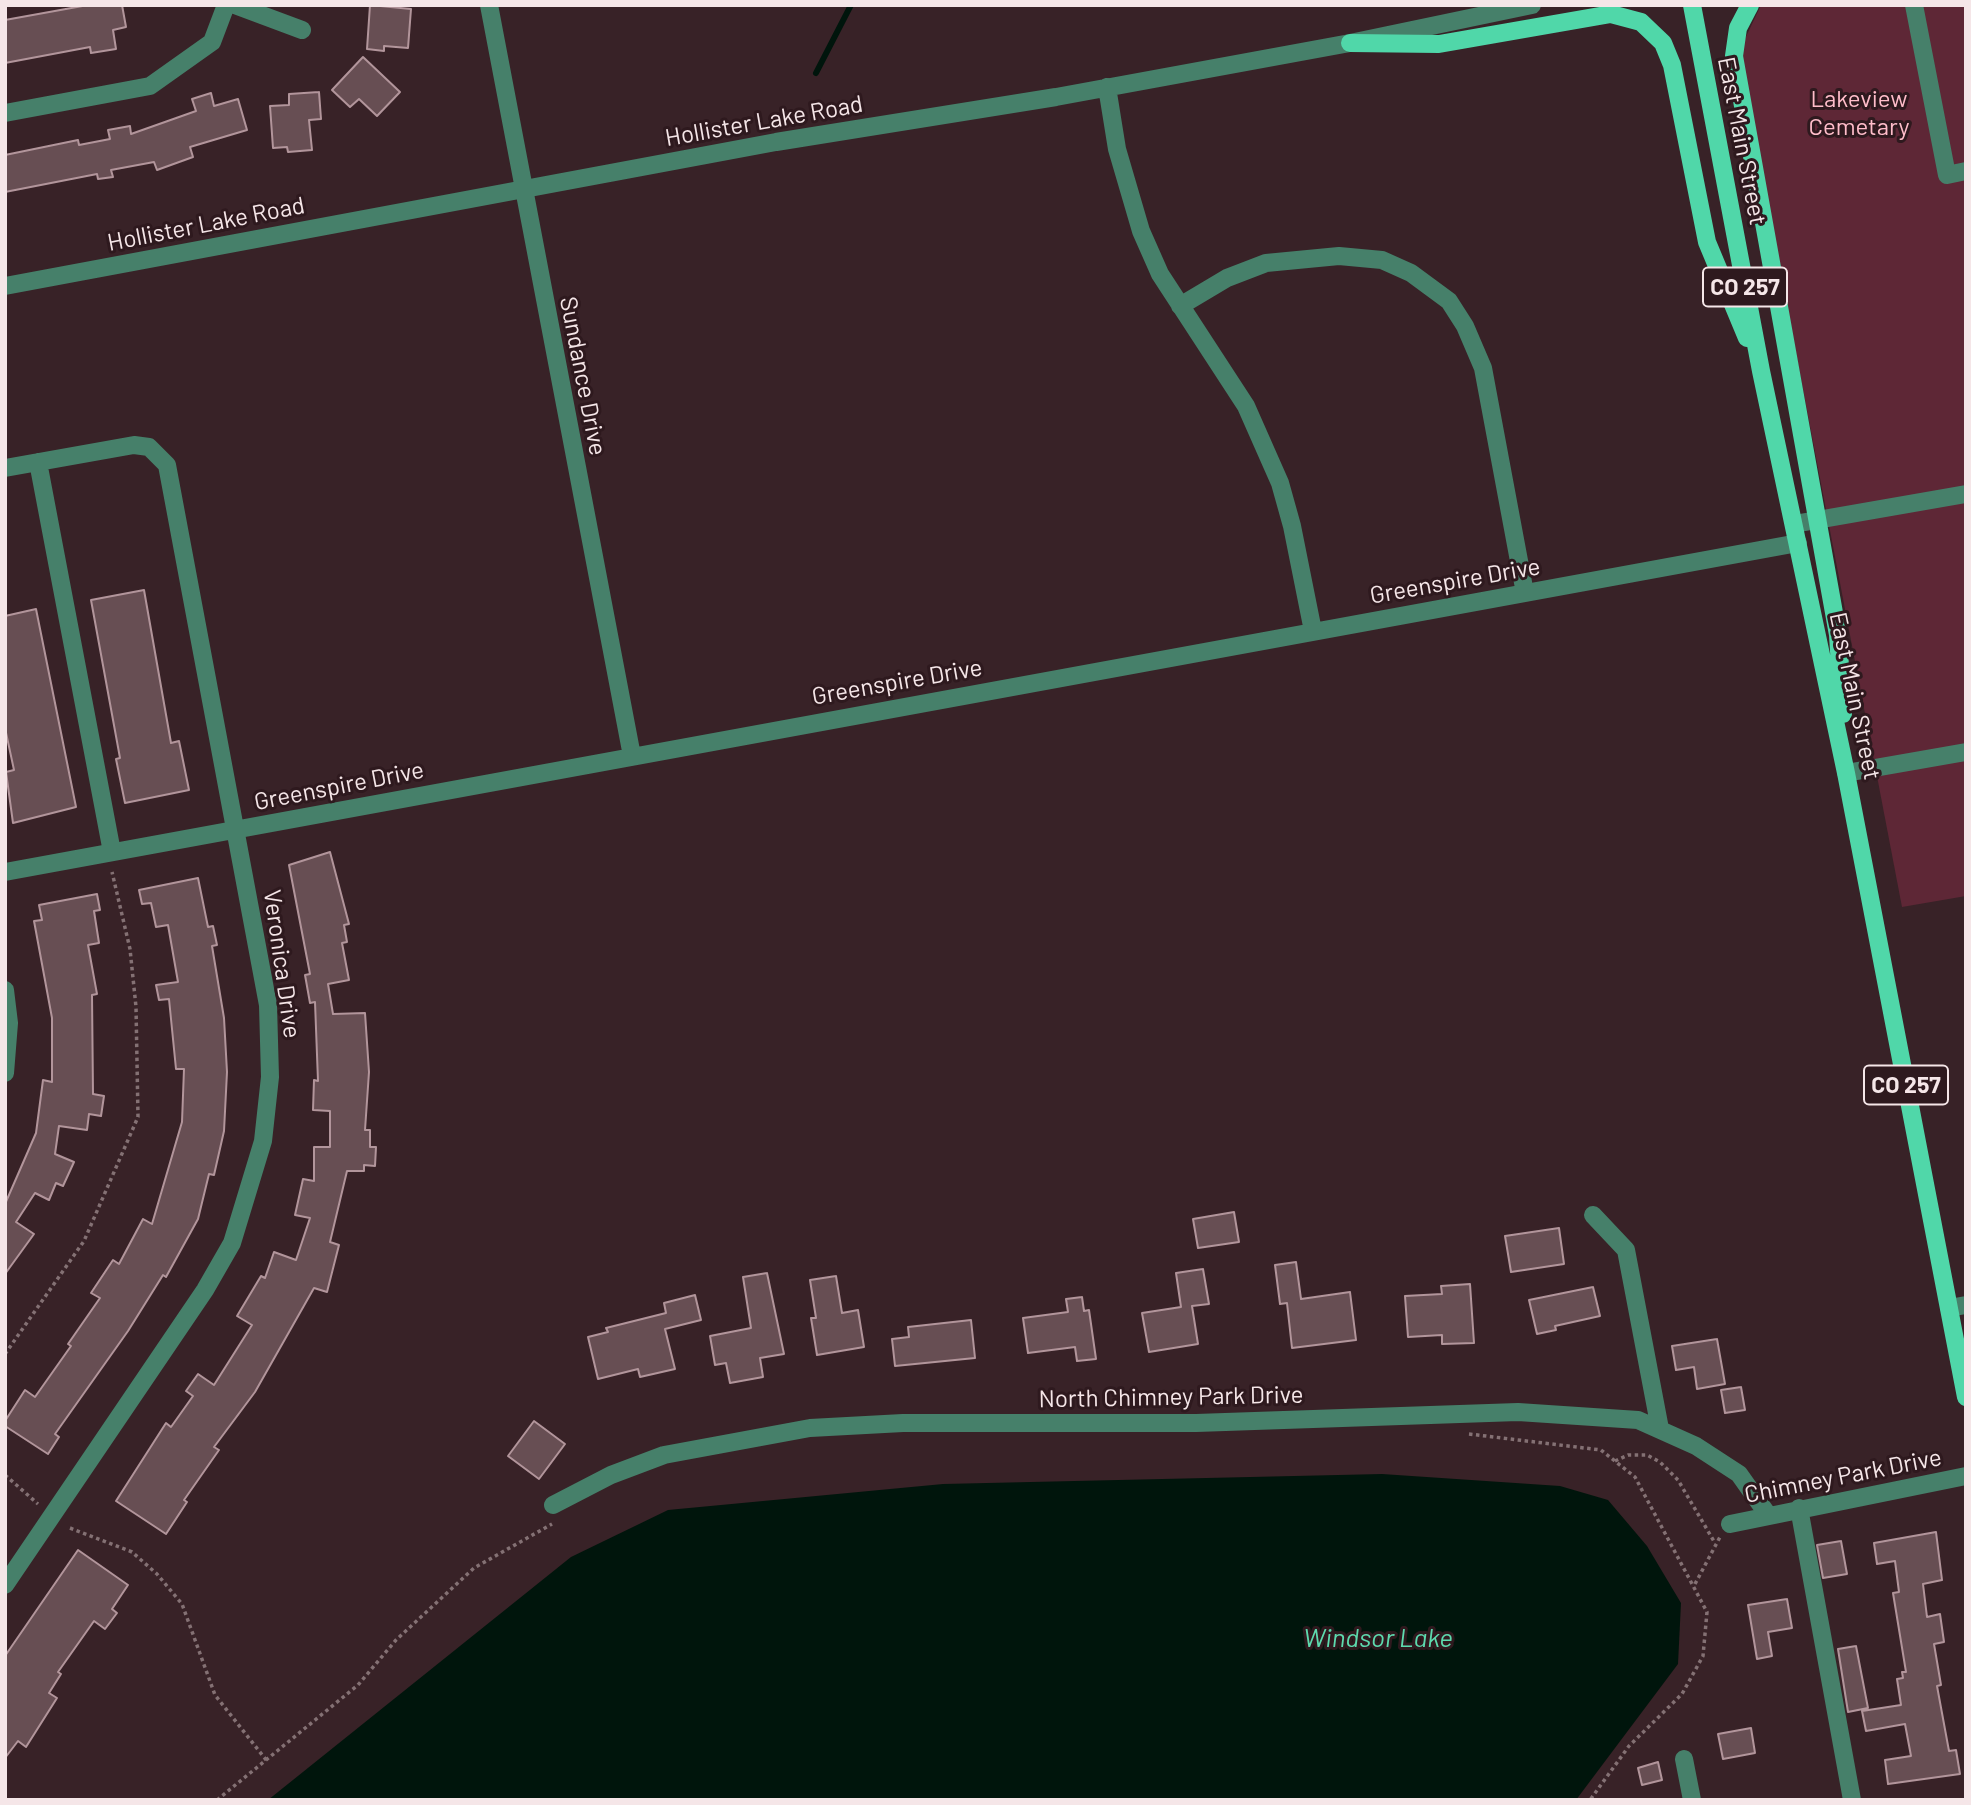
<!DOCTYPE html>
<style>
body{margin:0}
#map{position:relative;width:1971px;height:1805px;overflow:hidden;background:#382227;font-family:Barlow,sans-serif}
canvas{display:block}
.frame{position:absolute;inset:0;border:7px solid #f5e6e8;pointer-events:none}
</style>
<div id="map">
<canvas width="1971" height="1805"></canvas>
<div class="frame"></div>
</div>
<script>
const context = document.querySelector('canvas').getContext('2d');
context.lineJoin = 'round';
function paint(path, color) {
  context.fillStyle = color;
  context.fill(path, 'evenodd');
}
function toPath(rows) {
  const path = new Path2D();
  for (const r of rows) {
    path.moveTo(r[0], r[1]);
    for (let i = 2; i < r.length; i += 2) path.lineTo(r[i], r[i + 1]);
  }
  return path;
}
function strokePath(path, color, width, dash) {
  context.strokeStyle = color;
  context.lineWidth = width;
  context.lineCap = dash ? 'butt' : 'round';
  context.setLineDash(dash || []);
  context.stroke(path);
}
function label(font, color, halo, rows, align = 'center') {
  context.font = font + ' Barlow,sans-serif';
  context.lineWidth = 6;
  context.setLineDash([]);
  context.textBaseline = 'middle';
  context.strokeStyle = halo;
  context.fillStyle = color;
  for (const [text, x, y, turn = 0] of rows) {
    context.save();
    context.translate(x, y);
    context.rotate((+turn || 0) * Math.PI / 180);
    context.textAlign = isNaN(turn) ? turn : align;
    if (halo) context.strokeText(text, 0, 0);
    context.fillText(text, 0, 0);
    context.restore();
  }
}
paint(toPath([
 [1761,5,1966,5,1966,896,1902,907,1741,65,1744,41]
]), '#5e2736');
paint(toPath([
 [1382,1474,1560,1486,1608,1500,1647,1546,1681,1603,1678,1664,1576,1800,268,1800,571,1557,668,1510,943,1484]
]), '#00150c');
strokePath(toPath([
 [816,73,851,5]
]), '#00150c', 6);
const building = toPath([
 [88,5,122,5,126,27,113,30,116,49,91,53,90,47,5,63,5,20,88,5],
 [370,5,411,9,408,48,384,46,384,51,367,49,370,5],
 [363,57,400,92,377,116,359,99,350,107,332,90,363,57],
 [319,92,321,119,309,120,312,150,288,152,287,147,273,148,270,106,289,105,289,94,319,92],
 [211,93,214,106,238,99,247,130,190,147,193,157,157,170,154,162,111,170,113,177,98,179,97,174,5,192,5,155,78,140,79,145,110,139,108,130,130,126,131,134,196,111,192,99,211,93],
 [144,590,171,743,179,741,189,790,125,803,116,759,120,758,91,600,144,590],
 [36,609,76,807,13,823,6,772,14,770,5,728,5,616,36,609],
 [330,852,349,924,344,925,347,942,342,943,349,980,328,984,333,1014,365,1013,369,1072,365,1130,370,1130,370,1147,376,1147,375,1166,364,1165,364,1171,347,1171,330,1242,339,1245,327,1292,314,1288,255,1392,214,1447,219,1450,184,1500,187,1502,166,1534,116,1501,166,1423,171,1427,193,1396,186,1391,198,1374,214,1385,252,1325,237,1316,261,1276,265,1278,274,1252,296,1260,310,1218,295,1215,303,1179,314,1181,314,1147,330,1147,330,1111,313,1110,314,1080,318,1081,315,1002,310,1003,305,975,310,974,289,865,330,852],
 [198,878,208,927,213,926,217,945,212,946,224,1018,227,1072,224,1131,214,1175,209,1174,198,1219,166,1277,163,1275,128,1331,55,1434,59,1437,48,1454,5,1426,5,1421,25,1390,35,1397,71,1346,68,1344,100,1298,91,1293,113,1260,119,1264,143,1219,152,1224,182,1122,184,1069,176,1069,169,999,159,1000,156,985,178,982,168,925,156,927,151,903,142,904,139,890,198,878],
 [97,894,100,910,94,911,99,943,88,945,97,994,92,995,93,1094,104,1096,101,1116,89,1114,87,1130,59,1126,55,1154,74,1162,63,1186,56,1183,49,1200,35,1193,16,1222,34,1234,5,1274,5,1204,36,1133,43,1080,52,1082,52,1018,34,921,42,920,39,905,97,894],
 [1234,1212,1239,1242,1198,1248,1193,1219,1234,1212],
 [1559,1228,1564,1264,1511,1272,1505,1236,1559,1228],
 [1296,1262,1301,1299,1350,1292,1356,1340,1292,1348,1287,1303,1280,1304,1275,1265,1296,1262],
 [1203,1269,1209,1304,1192,1306,1198,1344,1149,1352,1142,1313,1181,1307,1176,1273,1203,1269],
 [767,1273,784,1354,760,1358,763,1377,730,1383,726,1363,715,1365,710,1336,751,1328,743,1277,767,1273],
 [836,1276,842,1313,858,1310,864,1347,817,1355,811,1318,816,1318,810,1280,836,1276],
 [1470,1284,1474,1343,1442,1344,1442,1335,1408,1337,1405,1296,1442,1294,1441,1286,1470,1284],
 [1593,1287,1600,1316,1555,1326,1556,1330,1537,1334,1529,1300,1593,1287],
 [695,1295,701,1320,665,1329,675,1369,640,1377,638,1369,598,1379,588,1337,608,1332,606,1328,666,1313,664,1303,695,1295],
 [1082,1297,1084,1311,1089,1310,1096,1359,1077,1361,1075,1347,1028,1353,1023,1318,1068,1312,1066,1299,1082,1297],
 [971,1320,975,1358,895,1366,892,1339,909,1337,908,1327,971,1320],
 [1717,1339,1725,1384,1697,1389,1694,1367,1676,1370,1672,1346,1717,1339],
 [1741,1387,1745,1410,1725,1413,1721,1390,1741,1387],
 [534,1421,565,1444,539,1479,508,1456,534,1421],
 [1936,1532,1942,1580,1923,1584,1927,1617,1940,1614,1944,1642,1934,1644,1941,1685,1937,1686,1949,1751,1956,1750,1960,1774,1888,1784,1885,1760,1911,1756,1905,1724,1866,1731,1862,1711,1901,1705,1897,1679,1903,1678,1902,1672,1906,1672,1893,1593,1899,1592,1895,1561,1877,1564,1874,1543,1936,1532],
 [1841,1541,1847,1574,1823,1578,1817,1545,1841,1541],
 [78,1550,128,1585,112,1609,117,1613,105,1629,94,1621,58,1672,61,1674,49,1693,57,1698,26,1747,18,1741,5,1758,5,1656,78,1550],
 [1787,1599,1792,1628,1768,1632,1772,1656,1757,1659,1748,1605,1787,1599],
 [1856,1646,1868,1708,1848,1712,1838,1649,1856,1646],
 [1751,1728,1755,1753,1723,1759,1718,1734,1751,1728],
 [1658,1762,1662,1780,1642,1785,1638,1768,1658,1762]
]);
paint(building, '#674e53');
strokePath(building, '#b2959b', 2);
strokePath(toPath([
 [5,1354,84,1241,138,1117,136,1007,130,949,112,872],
 [1469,1434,1601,1450,1635,1477,1707,1612,1703,1656,1682,1694,1629,1746,1590,1800],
 [1615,1461,1628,1455,1647,1455,1660,1462,1678,1480,1715,1543],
 [5,1475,38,1504],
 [70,1528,132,1552,157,1574,182,1604,215,1695,267,1761],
 [1695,1584,1720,1537],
 [217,1800,358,1685,396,1640,474,1568,552,1524]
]), '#847174', 3.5, [3.5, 3.5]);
strokePath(toPath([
 [235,5,302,30],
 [489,5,632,756],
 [1914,5,1947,175,1966,171],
 [1107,87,1117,149,1141,231,1160,274,1246,406,1280,483,1292,526,1313,631],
 [5,113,150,86,212,42,226,5],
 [5,286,776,142,1056,97,1350,43,1532,5],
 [1180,306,1227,278,1266,263,1339,256,1382,260,1411,273,1449,301,1465,326,1483,368,1525,593],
 [38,462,112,852],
 [5,468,134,445,149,447,167,465,268,1005,270,1077,263,1141,232,1243,205,1290,5,1585],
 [1794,524,1966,494],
 [1846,773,1966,752],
 [5,872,1798,543],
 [5,990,9,1023,5,1073],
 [1593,1215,1626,1250,1660,1429],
 [1949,1308,1966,1305],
 [553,1505,611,1475,664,1455,810,1428,903,1423,1196,1423,1518,1412,1638,1420,1696,1446,1739,1474,1768,1515],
 [1799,1508,1852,1800],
 [1730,1524,1966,1476],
 [1684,1759,1692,1800]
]), '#46806a', 18);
strokePath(toPath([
 [1692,5,1761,371,1846,773,1966,1397],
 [1750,5,1738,28,1734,56,1838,635,1843,714],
 [1350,43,1439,44,1611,14,1641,22,1663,43,1672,65,1707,242,1747,338]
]), '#50d7a9', 18);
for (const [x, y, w] of [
 [1745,287,84],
 [1906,1085,84]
]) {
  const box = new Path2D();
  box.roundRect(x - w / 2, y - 19.5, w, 39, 5);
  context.fillStyle = '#2e191e';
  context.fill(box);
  strokePath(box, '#f5e6e8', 2);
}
label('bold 23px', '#f5e6e8', null, [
 ["CO 257",1745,287],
 ["CO 257",1906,1085]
]);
label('24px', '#ffbdca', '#2e191e', [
 ["Lakeview",1859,99],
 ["Cemetary",1859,127]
]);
label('24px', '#f5e6e8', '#2e191e', [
 ["Hollister Lake Road",764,121,-10],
 ["East Main Street",1742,141,79],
 ["Hollister Lake Road",206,224,-11],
 ["Sundance Drive",583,376,79],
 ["Greenspire Drive",1455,581,-10],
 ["Greenspire Drive",897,682,-10],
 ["East Main Street",1855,696,78],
 ["Greenspire Drive",339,786,-11],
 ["Veronica Drive",282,964,82],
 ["North Chimney Park Drive",1171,1397,-1],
 ["Chimney Park Drive",1843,1476,-11]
]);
label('italic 26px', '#5ddaae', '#2e191e', [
 ["Windsor Lake",1378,1638]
]);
</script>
